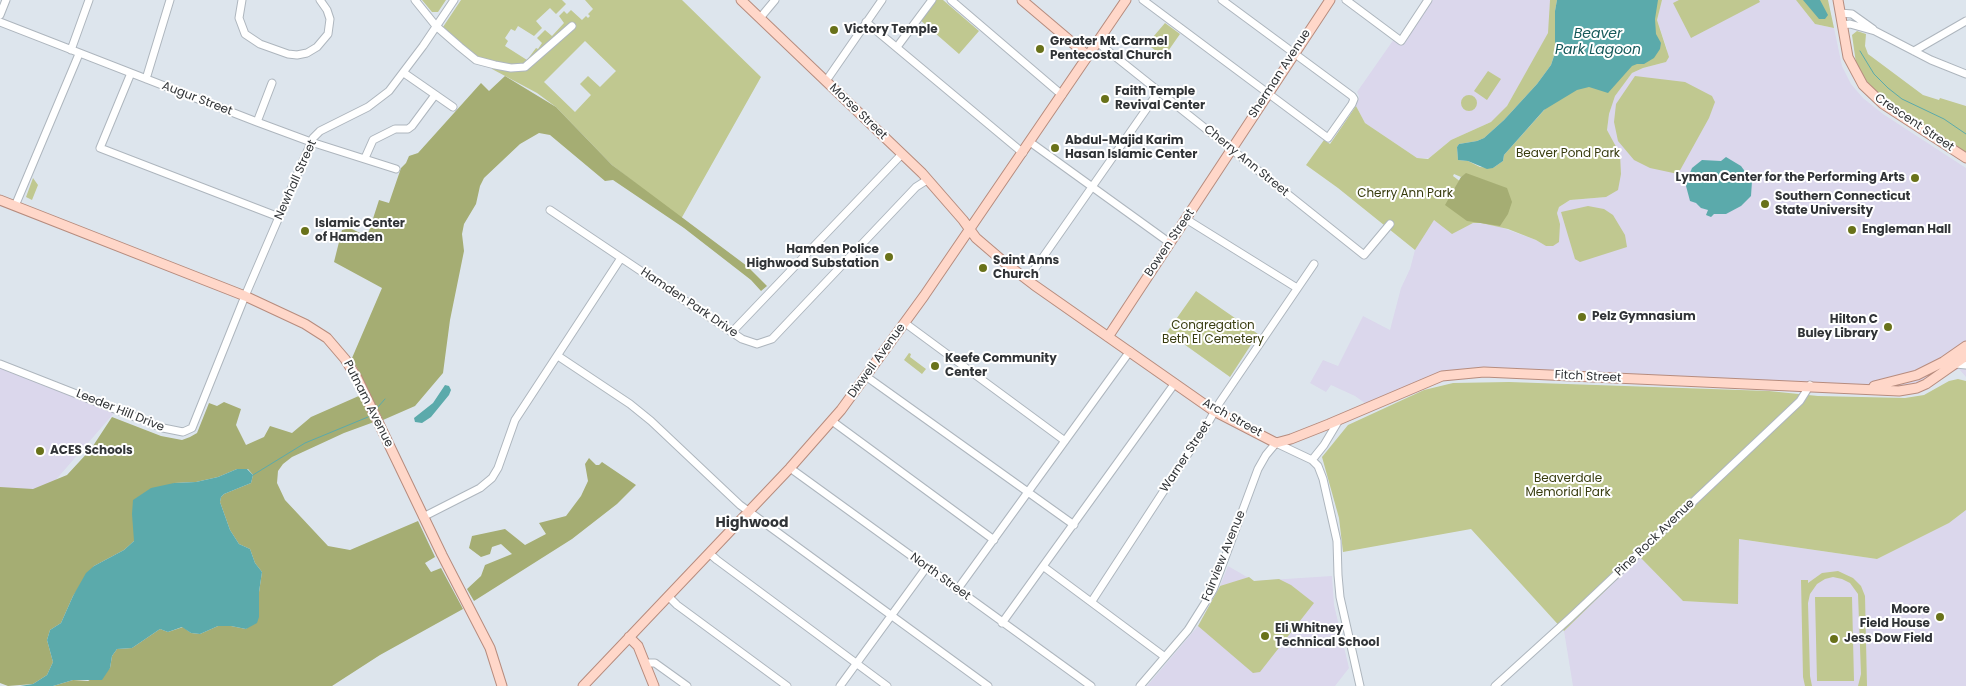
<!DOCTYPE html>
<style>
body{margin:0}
canvas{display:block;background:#dde5ed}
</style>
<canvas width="1966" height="686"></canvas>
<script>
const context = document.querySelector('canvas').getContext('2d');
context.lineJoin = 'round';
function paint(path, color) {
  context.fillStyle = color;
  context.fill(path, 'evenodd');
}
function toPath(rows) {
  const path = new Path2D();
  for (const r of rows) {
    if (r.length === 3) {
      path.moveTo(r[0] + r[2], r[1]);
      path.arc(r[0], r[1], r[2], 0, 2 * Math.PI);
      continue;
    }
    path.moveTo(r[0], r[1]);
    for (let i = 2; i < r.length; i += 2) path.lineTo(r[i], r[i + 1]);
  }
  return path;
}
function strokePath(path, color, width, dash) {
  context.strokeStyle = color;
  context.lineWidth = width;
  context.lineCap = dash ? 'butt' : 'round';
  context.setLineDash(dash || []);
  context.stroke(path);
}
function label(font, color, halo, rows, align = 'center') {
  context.font = font + ' Poppins,sans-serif';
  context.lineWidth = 4;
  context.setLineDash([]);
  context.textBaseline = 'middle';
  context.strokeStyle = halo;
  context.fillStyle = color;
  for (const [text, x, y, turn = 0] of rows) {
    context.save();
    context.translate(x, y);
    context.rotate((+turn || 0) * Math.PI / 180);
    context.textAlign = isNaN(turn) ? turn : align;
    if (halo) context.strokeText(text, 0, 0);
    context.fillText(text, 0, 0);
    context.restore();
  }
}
paint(toPath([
 [1433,0,1550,0,1549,33,1507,106,1499,116,1491,122,1451,140,1429,158,1417,158,1365,123,1356,106,1359,96,1357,92,1394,39,1402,45],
 [1662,0,1796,0,1815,24,1834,28,1842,66,1851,84,1863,98,1883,114,1966,168,1966,377,1959,369,1917,388,1581,376,1442,376,1369,406,1355,396,1331,385,1326,392,1310,383,1323,360,1338,366,1363,316,1390,330,1401,288,1410,269,1415,250,1433,220,1458,230,1473,223,1492,224,1536,240,1546,246,1560,224,1557,213,1559,207,1570,200,1606,197,1620,155,1607,130,1609,114,1615,96,1632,73,1643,68,1666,62,1667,49,1657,20],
 [0,368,115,412,33,506,0,491],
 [1966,510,1966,686,1573,686,1564,631,1640,557,1683,601,1738,603,1739,539,1877,559,1949,523],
 [1228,566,1254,581,1332,576,1334,605,1349,668,1335,686,1147,686,1198,626,1220,586]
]), '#dbd7ec');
paint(toPath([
 [422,0,446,0,438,12,432,12],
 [461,0,562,0,566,4,556,14,550,8,536,21,542,28,534,36,518,26,515,31,511,29,505,38,508,41,505,46,527,60,536,48,538,49,542,43,537,38,545,30,552,36,564,23,559,16,564,11,567,14,571,10,582,20,586,16,588,18,590,16,588,14,593,9,585,0,682,0,761,77,681,219,612,165,556,107,537,93,492,69,493,63,482,59,471,52,443,27],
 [585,41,616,71,600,87,588,76,580,84,591,95,575,112,544,82],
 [934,0,943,0,979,31,959,54,919,19],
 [1550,0,1557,0,1555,11,1555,53,1551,65,1537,84,1504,120,1484,138,1477,141,1459,144,1457,147,1458,160,1468,161,1480,167,1493,168,1503,161,1504,155,1546,108,1576,0,1662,0,1657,20,1669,57,1666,62,1643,68,1632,73,1615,96,1609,114,1607,130,1620,154,1621,174,1618,190,1606,197,1570,200,1559,207,1557,213,1560,224,1559,242,1553,246,1546,246,1536,240,1508,229,1481,223,1473,223,1452,234,1434,220,1415,250,1338,188,1306,165,1324,140,1330,144,1356,106,1365,123,1417,158,1428,159,1451,140,1491,122,1507,106,1548,33],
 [1454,174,1461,177,1466,174,1497,185,1490,204,1453,176],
 [1679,0,1759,0,1760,2,1691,38,1673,3],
 [1796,0,1828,0,1834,28,1815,24],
 [1165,23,1180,34,1164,57,1147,44],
 [1857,31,1866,34,1865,46,1868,54,1923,95,1939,100,1940,98,1966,106,1966,153,1896,107,1869,85,1856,63,1852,35],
 [1488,71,1501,79,1487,100,1474,91],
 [1635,76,1685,82,1712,96,1715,102,1709,118,1678,174,1650,168,1634,160,1618,141,1614,122,1616,104],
 [1469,103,8],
 [33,178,38,185,32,200,26,197],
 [1588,206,1604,209,1613,215,1625,235,1627,247,1580,262,1575,259,1561,212],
 [1196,291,1258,334,1230,377,1167,332],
 [909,353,911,354,910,357,926,369,922,374,904,360],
 [1958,379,1966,381,1966,510,1949,523,1877,559,1739,539,1738,604,1683,601,1640,557,1564,631,1471,529,1343,552,1339,518,1322,457,1348,425,1424,390,1453,383,1509,382,1769,391,1818,396,1905,398,1924,395,1949,381],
 [1838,571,1853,578,1861,586,1865,596,1867,686,1858,686,1861,674,1858,594,1850,583,1842,579,1833,577,1825,579,1817,584,1810,594,1808,603,1810,676,1812,686,1805,686,1803,677,1801,580,1808,580,1808,583,1822,573],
 [1249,577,1254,581,1279,579,1291,585,1314,603,1260,672,1253,673,1198,626,1220,586],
 [1815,597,1852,597,1854,681,1817,681]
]), '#c0c890');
paint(toPath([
 [505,76,556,107,612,165,747,266,767,286,761,291,751,280,684,228,613,180,605,181,550,135,539,133,520,144,484,178,480,186,476,204,464,224,462,234,464,251,450,320,443,373,415,406,383,420,352,358,382,288,334,262,342,230,350,228,362,234,369,231,379,200,389,203,401,168,406,163,409,156,418,153,481,83,489,91],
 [1466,173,1507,188,1512,202,1508,214,1500,226,1467,221,1445,205,1461,177],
 [361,395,374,422,344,433,292,457,283,464,278,471,277,483,285,500,328,546,350,550,418,521,435,557,425,563,431,572,441,568,463,609,380,655,332,686,53,686,73,680,88,681,110,668,112,656,117,649,132,648,160,629,168,632,183,627,191,633,200,634,218,626,231,626,246,629,259,616,259,592,262,572,255,563,250,549,239,544,230,530,220,502,221,497,224,494,251,483,253,475,248,469,237,469,218,477,196,482,174,483,134,527,134,541,124,550,94,566,73,596,61,623,50,630,47,640,53,662,47,675,33,684,8,686,0,683,0,487,33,489,67,475,91,449,112,417,161,436,182,440,190,437,197,433,209,403,217,406,224,402,241,409,236,425,246,445,264,437,270,426,292,433,311,417],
 [589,458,596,465,599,465,602,462,636,485,617,504,572,539,474,601,467,589,481,576,485,565,512,554,501,544,492,547,490,554,481,557,469,548,472,536,505,529,525,545,546,534,539,523,566,516,581,496,588,481,585,464]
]), '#a5ad73');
paint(toPath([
 [1557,0,1658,0,1655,19,1656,34,1661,43,1660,49,1654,58,1644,64,1637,64,1632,66,1608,93,1589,87,1577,90,1544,110,1504,155,1503,161,1493,168,1487,169,1468,161,1458,160,1457,147,1459,144,1477,141,1484,138,1504,120,1537,84,1551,65,1555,53,1555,11],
 [1803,0,1820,0,1828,15,1825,19,1819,19],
 [1726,157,1741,166,1752,181,1751,196,1741,206,1726,214,1714,214,1711,217,1706,215,1708,210,1701,208,1696,203,1690,201,1686,186,1688,178,1692,168,1702,160,1721,161],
 [445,385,449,386,451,390,449,395,431,417,422,423,415,422,414,418,433,403],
 [237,469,247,469,253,475,251,483,224,494,221,497,220,502,230,530,239,544,250,549,255,563,262,572,259,592,259,617,257,623,246,629,231,626,218,626,200,634,191,633,182,627,168,632,160,629,132,648,117,649,112,656,110,668,102,680,73,680,53,686,20,686,33,684,47,675,53,662,47,640,50,630,61,623,73,596,86,573,94,566,124,550,134,541,132,514,133,500,151,488,174,483,196,482,218,477]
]), '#5baaab');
strokePath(toPath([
 [1860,51,1874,74,1888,88,1902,99,1944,119,1966,134],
 [378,407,385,399],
 [253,475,305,443,368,417]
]), '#5baaab', 1);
const minor = toPath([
 [242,0,239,18,245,34,260,44,288,54,297,55,307,53,317,47,328,34,330,19,327,10,320,0],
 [415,0,436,26,460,47,476,60,495,65,511,68,525,67,572,26],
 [951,0,1062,95],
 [1143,0,1328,138,1352,104,1354,99,1352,96,1222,0],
 [1346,0,1401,41,1428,0],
 [1840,13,1852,14,1873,29],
 [0,15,6,0],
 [760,18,775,0],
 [0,22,257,122,311,142,396,169],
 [866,22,1023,153],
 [1842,25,1850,24,1875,31,1931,60,1966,74],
 [1097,42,1364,255,1390,224],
 [897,47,932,0],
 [71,50,89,0],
 [1914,51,1966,21],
 [131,73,100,148,279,217],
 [404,73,453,107],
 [146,79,170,0],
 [826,81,882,0],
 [257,122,272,83],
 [1030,142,1170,243],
 [365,158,373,140,395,129,408,129,412,126,435,95],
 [15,206,79,54],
 [550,210,742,339,757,344,772,339,916,187,927,180],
 [1186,219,1297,288],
 [1027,280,1159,91],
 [905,323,1065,441],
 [732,332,902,154],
 [558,356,630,404,651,421,740,505,988,686],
 [0,364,163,428,183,432,192,428,245,296,313,138,320,131,368,107,389,91,423,46,454,0],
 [1956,364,1966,365],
 [867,377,1074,525],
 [832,421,994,540],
 [1312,460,1324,445,1339,420],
 [790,468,1091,686],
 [423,517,480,488,492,478,498,468,515,420,621,258],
 [709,553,717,560,887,686],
 [1044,567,1165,657],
 [957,590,1130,351],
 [668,596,677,605,787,686],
 [1092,601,1208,423,1220,402,1314,264],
 [1002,623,1175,383],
 [645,663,655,663,687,686],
 [840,686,926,568],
 [1140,686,1188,630,1205,603,1213,590,1258,469,1266,455,1276,443,1312,460,1318,466,1323,479,1337,541,1338,575,1340,597,1360,686],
 [1495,686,1570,618,1800,401,1810,385]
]);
const major = toPath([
 [741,0,922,173,963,220,976,238,1004,262,1034,285,1214,411,1276,443,1291,439,1329,424,1442,376,1484,372,1899,391,1917,388,1926,384,1966,356],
 [1022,0,1088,56],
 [1838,0,1848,57,1863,85,1883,104,1966,158],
 [0,200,245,296,305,324,327,338,345,359,357,378,442,555,490,648,502,686],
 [1108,337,1330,0],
 [1874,386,1917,375,1943,362,1966,346],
 [629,637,638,646,654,686],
 [583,686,790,468,841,410,924,296,1126,0]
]);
strokePath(minor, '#aeb6be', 9);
strokePath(major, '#b78c7e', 11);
strokePath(minor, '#fff', 7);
strokePath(major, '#ffd7c9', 9);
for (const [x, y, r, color] of [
 [834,30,5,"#69721a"],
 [1040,49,5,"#69721a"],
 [1105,99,5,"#69721a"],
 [1055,148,5,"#69721a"],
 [1915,178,5,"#69721a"],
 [1765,204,5,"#69721a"],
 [1852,230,5,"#69721a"],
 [305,231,5,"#69721a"],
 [889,257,5,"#69721a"],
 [983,268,5,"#69721a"],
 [1582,317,5,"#69721a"],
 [1888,327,5,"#69721a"],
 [935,366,5,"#69721a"],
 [40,451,5,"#69721a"],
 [1940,617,5,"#69721a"],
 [1265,636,5,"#69721a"],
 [1834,639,5,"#69721a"]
]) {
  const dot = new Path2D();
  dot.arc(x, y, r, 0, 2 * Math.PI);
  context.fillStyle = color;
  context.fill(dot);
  strokePath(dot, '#fff', 2);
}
label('bold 12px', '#313437', '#fff', [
 ["Victory Temple",844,30],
 ["Greater Mt. Carmel",1050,42],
 ["Pentecostal Church",1050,56],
 ["Faith Temple",1115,92],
 ["Revival Center",1115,106],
 ["Abdul-Majid Karim",1065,141],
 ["Hasan Islamic Center",1065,155],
 ["Lyman Center for the Performing Arts",1905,178,"right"],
 ["Southern Connecticut",1775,197],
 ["State University",1775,211],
 ["Islamic Center",315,224],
 ["of Hamden",315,238],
 ["Engleman Hall",1862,230],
 ["Hamden Police",879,250,"right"],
 ["Highwood Substation",879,264,"right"],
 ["Saint Anns",993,261],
 ["Church",993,275],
 ["Pelz Gymnasium",1592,317],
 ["Hilton C",1878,320,"right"],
 ["Buley Library",1878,334,"right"],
 ["Keefe Community",945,359],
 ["Center",945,373],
 ["ACES Schools",50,451],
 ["Moore",1930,610,"right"],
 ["Field House",1930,624,"right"],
 ["Eli Whitney",1275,629],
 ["Technical School",1275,643],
 ["Jess Dow Field",1844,639]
], 'left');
label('12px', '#313437', '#fff', [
 ["Sherman Avenue",1280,74,-57],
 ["Augur Street",197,99,21],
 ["Morse Street",858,112,44],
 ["Crescent Street",1914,123,34],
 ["Cherry Ann Street",1246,161,39],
 ["Newhall Street",296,180,-66],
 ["Bowen Street",1170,243,-56],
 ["Hamden Park Drive",689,303,34],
 ["Dixwell Avenue",877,361,-54],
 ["Fitch Street",1588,377,3],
 ["Putnam Avenue",368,404,63],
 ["Leeder Hill Drive",120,411,22],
 ["Arch Street",1232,418,29],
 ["Warner Street",1186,457,-57],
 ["Pine Rock Avenue",1655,538,-44],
 ["Fairview Avenue",1224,556,-68],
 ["North Street",940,577,36]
]);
label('12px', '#383c0f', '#fff', [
 ["Beaver Pond Park",1568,154],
 ["Cherry Ann Park",1405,194],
 ["Congregation",1213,326],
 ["Beth El Cemetery",1213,340],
 ["Beaverdale",1568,479],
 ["Memorial Park",1568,493]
]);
label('italic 14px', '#165a5b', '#fff', [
 ["Beaver",1598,34],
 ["Park Lagoon",1598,50]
]);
label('bold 14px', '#313437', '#fff', [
 ["Highwood",752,523]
]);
</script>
